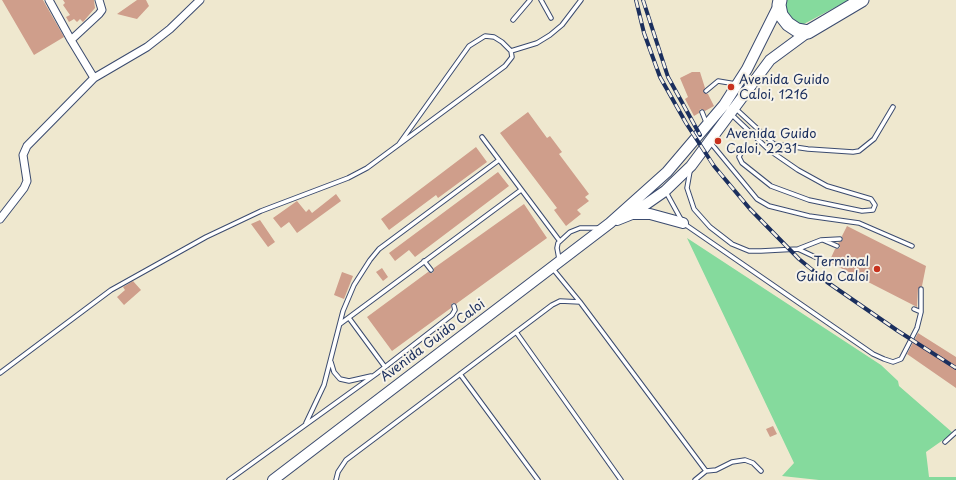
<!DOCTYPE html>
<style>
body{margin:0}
canvas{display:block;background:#efe8cf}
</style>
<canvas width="956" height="480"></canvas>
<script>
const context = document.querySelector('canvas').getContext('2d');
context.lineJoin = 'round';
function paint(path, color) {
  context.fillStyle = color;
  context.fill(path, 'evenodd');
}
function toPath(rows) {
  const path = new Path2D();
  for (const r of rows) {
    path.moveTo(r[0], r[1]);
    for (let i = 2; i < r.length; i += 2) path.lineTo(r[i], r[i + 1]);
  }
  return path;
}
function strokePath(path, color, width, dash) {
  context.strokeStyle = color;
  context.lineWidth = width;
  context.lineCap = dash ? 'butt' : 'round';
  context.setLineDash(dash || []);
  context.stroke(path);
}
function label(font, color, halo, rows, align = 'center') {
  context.font = font + ' "Playpen Sans",sans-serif';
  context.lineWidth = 4;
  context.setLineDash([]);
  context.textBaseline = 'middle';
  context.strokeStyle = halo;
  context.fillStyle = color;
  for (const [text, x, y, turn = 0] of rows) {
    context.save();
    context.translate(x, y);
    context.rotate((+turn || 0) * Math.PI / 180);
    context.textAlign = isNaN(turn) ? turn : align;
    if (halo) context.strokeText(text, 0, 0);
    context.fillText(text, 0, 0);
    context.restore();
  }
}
paint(toPath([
 [787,0,849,0,802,25,794,22,784,11],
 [687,238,881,365,898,381,899,386,953,433,926,452,929,477,956,477,956,480,819,480,782,476,794,463]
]), '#85da9d');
paint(toPath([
 [2,0,43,0,64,37,34,55],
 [63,0,94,0,95,8,83,22,80,19,77,22,74,19,69,22,66,17,70,15,63,5,65,3],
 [137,0,146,0,149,6,137,19,117,14],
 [692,72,700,72,705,88,703,92,708,94,714,106,705,111,700,109,699,113,694,116,685,99,688,97,680,78],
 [528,112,547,138,550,136,562,152,559,154,589,194,585,197,589,201,577,210,581,214,566,226,554,210,557,208,500,133],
 [476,147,487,162,438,198,436,195,389,230,381,219],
 [498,172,509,186,415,257,409,250,395,261,389,253],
 [336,194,341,201,297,233,289,222,281,228,273,218,297,201,306,212,309,209,312,213],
 [524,204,547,238,456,304,452,303,451,308,392,351,367,317,428,272,433,273,434,268],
 [260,220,275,242,268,247,251,224],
 [847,226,926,266,922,286,918,289,917,307,831,263,830,260,835,249,840,248,838,243,843,240,842,236],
 [382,268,388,277,383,281,376,272],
 [342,272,353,276,344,299,334,295],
 [133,281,141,290,124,305,117,297,125,290,123,287],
 [918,333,956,357,956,388,907,354],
 [773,426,777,434,770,437,766,429]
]), '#cf9e8b');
const service = toPath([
 [541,0,551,18],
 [513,20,530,0],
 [511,51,537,43,550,35,562,25,581,0],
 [706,91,718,81,736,84],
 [735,108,774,144],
 [702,112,706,122],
 [731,114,769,150,798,170,827,186,871,199,875,205,873,210,862,211,809,200,771,186,742,163,739,157,744,147],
 [482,137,559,240],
 [710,142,757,199,769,206,809,216,859,223,912,246],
 [769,150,774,144,808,149,853,152,859,151,874,139,893,107],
 [690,171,687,188,694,209,710,227,732,244,749,251,761,251,798,249,821,240,840,239],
 [666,192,683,223,873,354,884,359,893,362,901,359,917,328,921,312,921,289],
 [823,240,837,246],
 [798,249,828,263],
 [559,259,557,248,558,243,570,232,580,228,599,228],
 [424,261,431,270],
 [553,269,580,302,706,471,716,470,732,462,745,460,753,463,761,471],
 [914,309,921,312],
 [349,318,385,367],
 [340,324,521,190],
 [516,332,621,480],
 [331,362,334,372,340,379,349,381,371,376],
 [0,373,111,290,206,237,261,211,348,178,367,168,505,66,512,57,511,51,502,42,494,37,485,36,469,46,399,144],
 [460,374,538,480],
 [306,423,324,385,343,311,354,285,370,260,379,249,499,160],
 [945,442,956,432],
 [229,480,376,374,452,315,455,310,454,306],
 [336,480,338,472,346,460,552,305,560,301,580,302],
 [695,480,706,471]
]);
const minor = toPath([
 [49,0,71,40,99,14,102,10,99,0],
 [94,78,147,47,170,29,200,0],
 [0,219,24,188,27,181,23,155,27,146,94,78,71,40]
]);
const secondary = toPath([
 [632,214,650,214,683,223],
 [617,220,632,214,665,191,691,166,770,60,808,32],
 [273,480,610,223,667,172,724,105,747,69,779,5]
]);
const motorway = toPath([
 [780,0,779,5,781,15,788,24,797,30,808,32,862,0]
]);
strokePath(service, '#3b4b6f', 5.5);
strokePath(minor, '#3b4b6f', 9);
strokePath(secondary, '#3b4b6f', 12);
strokePath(motorway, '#3b4b6f', 15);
strokePath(service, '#fff', 3.5);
strokePath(minor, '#fff', 7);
strokePath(secondary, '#fff', 10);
strokePath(motorway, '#fff', 13);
const rail = toPath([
 [636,0,644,33,660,77,686,123,714,166,750,209,799,259,827,282,898,331,956,368],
 [643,0,668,77,700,135]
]);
strokePath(rail, '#1b2f5e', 4);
strokePath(rail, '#f7f3e8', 2.5, [8]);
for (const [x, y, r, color] of [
 [731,87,4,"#c8321e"],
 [718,141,4,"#c8321e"],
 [877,269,4,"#c8321e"]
]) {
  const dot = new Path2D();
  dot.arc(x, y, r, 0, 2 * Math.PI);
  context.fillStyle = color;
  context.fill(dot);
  strokePath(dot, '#f7f3e8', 1.5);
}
label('13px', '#1b2f5e', '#f7f3e8', [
 ["Avenida Guido",739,80],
 ["Caloi, 1216",739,95],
 ["Avenida Guido",726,134],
 ["Caloi, 2231",726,149],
 ["Terminal",869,262,"right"],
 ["Guido Caloi",869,277,"right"]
], 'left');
label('13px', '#1b2f5e', '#f7f3e8', [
 ["Avenida Guido Caloi",433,341,-37]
]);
</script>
